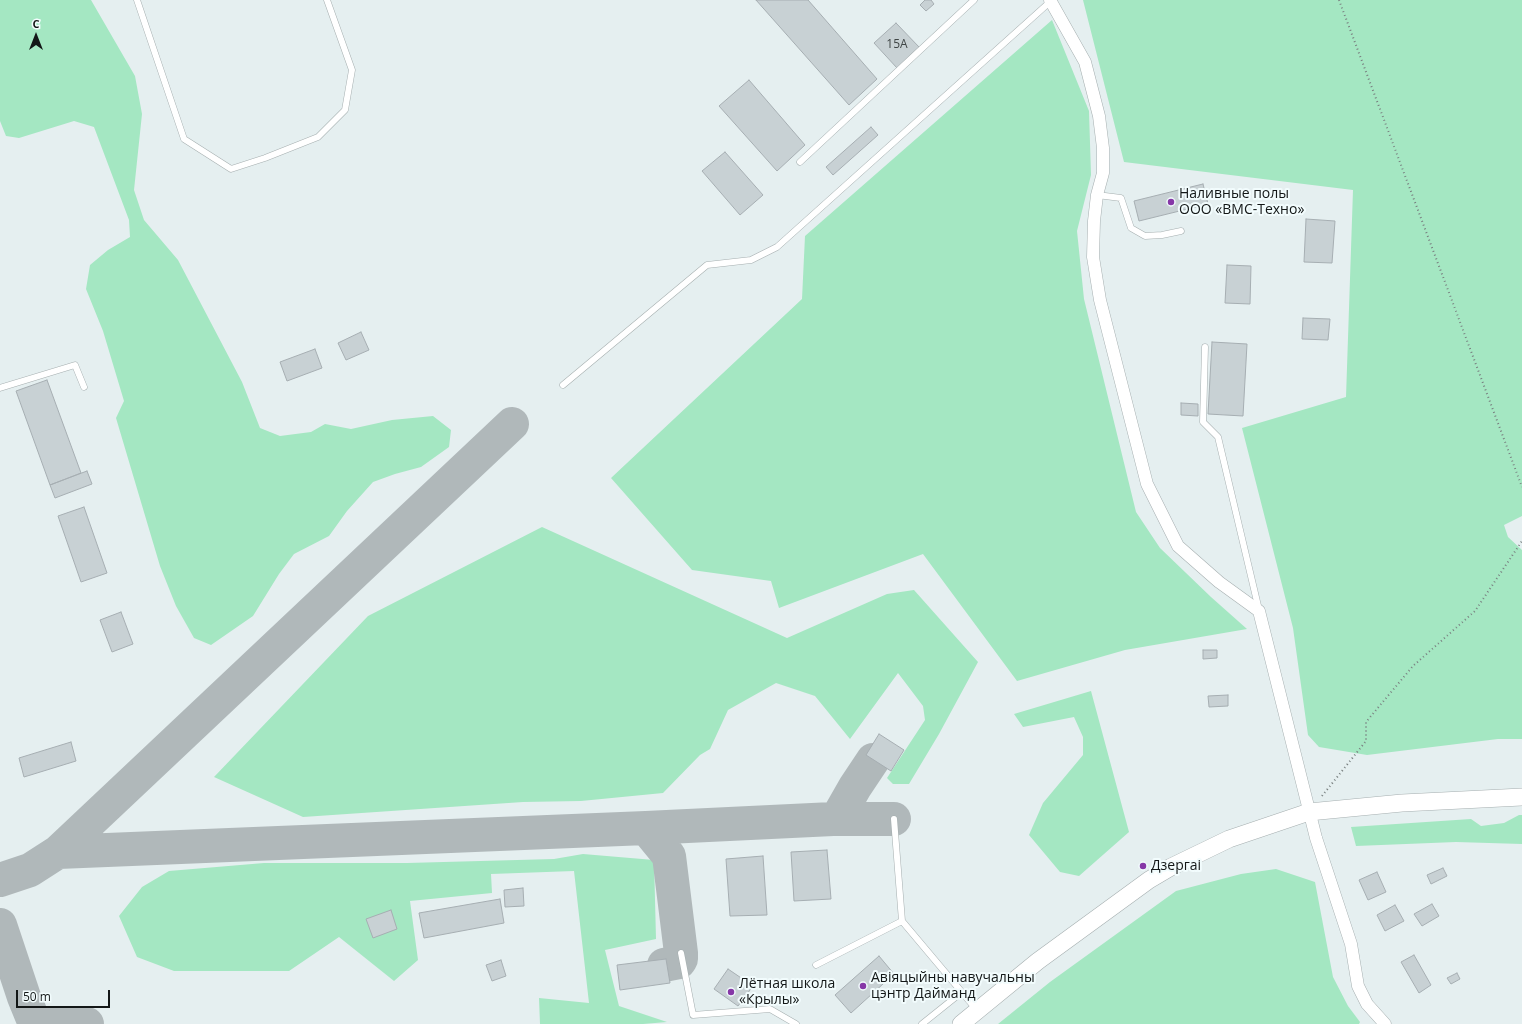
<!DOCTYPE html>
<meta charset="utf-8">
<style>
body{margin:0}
#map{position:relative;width:1522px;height:1024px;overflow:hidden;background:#e5eff0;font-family:"Open Sans",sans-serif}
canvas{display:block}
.north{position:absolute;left:16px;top:16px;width:40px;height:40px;-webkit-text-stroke:3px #f2fcfd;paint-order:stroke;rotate:0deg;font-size:11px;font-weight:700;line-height:16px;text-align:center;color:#131717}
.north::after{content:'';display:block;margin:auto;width:14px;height:18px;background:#131717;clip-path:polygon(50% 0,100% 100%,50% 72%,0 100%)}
.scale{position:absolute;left:16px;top:990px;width:94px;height:18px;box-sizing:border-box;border:2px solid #131717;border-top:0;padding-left:5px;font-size:12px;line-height:14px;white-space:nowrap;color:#131717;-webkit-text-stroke:3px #f2fcfd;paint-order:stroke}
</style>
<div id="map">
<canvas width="1522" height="1024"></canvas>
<div class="north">С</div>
<div class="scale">50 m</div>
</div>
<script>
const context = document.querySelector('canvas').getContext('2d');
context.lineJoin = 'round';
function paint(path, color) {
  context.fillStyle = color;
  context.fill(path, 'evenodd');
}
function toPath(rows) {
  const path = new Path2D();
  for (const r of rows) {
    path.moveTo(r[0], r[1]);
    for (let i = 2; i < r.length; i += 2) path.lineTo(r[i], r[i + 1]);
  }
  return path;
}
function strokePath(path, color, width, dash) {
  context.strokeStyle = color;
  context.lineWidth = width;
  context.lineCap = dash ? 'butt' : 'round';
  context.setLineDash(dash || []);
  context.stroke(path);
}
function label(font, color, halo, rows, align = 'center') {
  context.font = font + ' "Open Sans",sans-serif';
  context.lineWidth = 4;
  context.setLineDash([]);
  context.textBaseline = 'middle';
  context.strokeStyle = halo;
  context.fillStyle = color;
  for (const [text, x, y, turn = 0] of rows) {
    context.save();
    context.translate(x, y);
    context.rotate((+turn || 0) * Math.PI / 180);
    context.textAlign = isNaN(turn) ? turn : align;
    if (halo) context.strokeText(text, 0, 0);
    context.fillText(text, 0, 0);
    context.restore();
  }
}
paint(toPath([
 [0,0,91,0,135,76,142,114,134,190,144,220,178,260,242,382,260,428,280,436,311,432,325,424,351,429,392,420,433,416,451,430,449,447,421,467,395,474,373,482,347,511,329,536,294,554,279,574,253,616,211,645,194,638,176,606,160,566,116,418,124,401,103,331,86,289,90,265,108,250,130,237,129,220,94,127,74,121,19,138,6,136,0,121],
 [1083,0,1522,0,1522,516,1504,525,1508,537,1522,550,1522,739,1498,739,1367,755,1319,747,1308,735,1293,628,1242,428,1346,397,1353,190,1124,162],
 [1052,20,1089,111,1091,175,1077,231,1084,299,1136,512,1160,548,1211,597,1247,629,1125,650,1017,681,923,554,779,608,771,581,692,570,611,478,802,299,805,236],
 [542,527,787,638,887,594,914,590,978,662,939,734,909,784,893,784,887,778,925,720,923,706,898,673,850,739,815,696,776,683,728,710,710,749,700,755,663,793,581,801,523,802,303,817,214,777,368,616],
 [1091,691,1129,832,1079,876,1060,872,1029,835,1043,803,1083,755,1083,737,1074,717,1023,727,1014,714],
 [1519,815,1522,815,1522,844,1456,842,1356,846,1351,827,1471,819,1481,826,1504,823],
 [583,854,654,860,656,939,605,950,619,1006,667,1022,643,1024,540,1024,539,998,589,1003,574,871,491,874,492,893,410,901,418,960,394,981,339,937,289,971,174,971,137,957,119,916,142,887,169,871,264,863,407,863,554,859],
 [1276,869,1315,882,1333,977,1348,1006,1360,1022,1359,1024,998,1024,1050,982,1176,891,1241,874]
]), '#a4e7c2');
strokePath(toPath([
 [833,819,839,815,855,787,873,760],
 [646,828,669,856,681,953,681,959,679,962,664,965],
 [58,852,646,828,833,819,894,819],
 [0,880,30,870,58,852,512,424],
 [0,925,24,997,35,1024],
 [35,1024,87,1024]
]), '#b0b8ba', 34);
const building = toPath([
 [756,0,808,0,877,79,849,105,756,0],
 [925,0,931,0,934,4,926,11,920,5,925,0],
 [896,23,919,47,897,68,874,43,896,23],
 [749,80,805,145,777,171,719,106,749,80],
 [871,127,878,135,833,175,826,167,871,127],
 [725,152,763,195,740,215,702,171,725,152],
 [1203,184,1208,204,1139,221,1134,201,1203,184],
 [1306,219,1335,221,1332,263,1304,262,1306,219],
 [1227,265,1251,266,1250,304,1225,303,1227,265],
 [1303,318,1330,319,1328,340,1302,339,1303,318],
 [361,332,369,350,346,360,338,343,361,332],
 [1212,342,1247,344,1243,416,1208,414,1212,342],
 [315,349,322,368,287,381,280,362,315,349],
 [47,380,81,473,50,485,16,391,47,380],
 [1181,403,1198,404,1198,416,1181,415,1181,403],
 [87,471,92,484,55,498,50,485,87,471],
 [84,507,107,573,81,582,58,516,84,507],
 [121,612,133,644,112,652,100,620,121,612],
 [1203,650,1217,650,1217,658,1203,659,1203,650],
 [1228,695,1228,706,1209,707,1208,696,1228,695],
 [879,734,904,750,891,771,866,755,879,734],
 [71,742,76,761,24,777,19,758,71,742],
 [827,850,831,899,794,901,791,852,827,850],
 [763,856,767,915,730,916,726,859,763,856],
 [1443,868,1447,876,1431,884,1427,875,1443,868],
 [1377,872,1386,892,1368,900,1359,880,1377,872],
 [523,888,524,906,505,907,504,890,523,888],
 [500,899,504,923,424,938,419,913,500,899],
 [1432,904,1439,916,1422,926,1414,914,1432,904],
 [1395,905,1404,921,1385,931,1377,915,1395,905],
 [391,910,397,929,373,938,366,919,391,910],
 [1414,955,1431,985,1419,993,1401,962,1414,955],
 [879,956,894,974,851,1013,835,995,879,956],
 [666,959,670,983,620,990,617,965,666,959],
 [501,960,506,976,492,981,486,965,501,960],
 [728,969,753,986,738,1006,714,989,728,969],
 [1457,973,1460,979,1451,984,1447,978,1457,973]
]);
paint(building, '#c8d1d4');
strokePath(building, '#a6aeb2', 1);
const lane = toPath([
 [137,0,184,139,231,169,265,158,318,137,345,110,352,70,327,0],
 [800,162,974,0],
 [1097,195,1121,198,1131,228,1145,236,1162,235,1181,231],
 [1205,347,1203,422,1218,437,1259,610],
 [563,385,707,265,751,260,777,247,1051,1],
 [0,388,75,365,84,387],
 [894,819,902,921,976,1009],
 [681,953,693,1015,770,1009,796,1024],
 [816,965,902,921],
 [922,1024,962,992]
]);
const street = toPath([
 [1050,0,1085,62,1099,116,1103,148,1103,173,1097,195,1094,221,1093,257,1100,300,1147,484,1178,546,1219,582,1259,611,1316,838,1351,944,1358,986,1367,1004,1385,1024]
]);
const secondary = toPath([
 [961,1024,1038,961,1149,880,1171,867,1229,839,1309,812,1402,803,1522,797]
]);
strokePath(lane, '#a5aeaf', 7);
strokePath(street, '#a5aeaf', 13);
strokePath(secondary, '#a5aeaf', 18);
strokePath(toPath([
 [1339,0,1522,487],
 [1322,796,1366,741,1366,722,1413,666,1475,611,1522,541]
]), '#798080', 2, [1, 3]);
strokePath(lane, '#fff', 6);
strokePath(street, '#fff', 12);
strokePath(secondary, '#fff', 17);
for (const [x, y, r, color] of [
 [1171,202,4,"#8637a7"],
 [1143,866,4,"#8637a7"],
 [863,986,4,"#8637a7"],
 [731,992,4,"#8637a7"]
]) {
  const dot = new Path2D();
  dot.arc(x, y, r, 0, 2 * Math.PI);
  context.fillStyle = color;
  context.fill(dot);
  strokePath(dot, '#f2fcfd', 1.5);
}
label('12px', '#404646', null, [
 ["15А",897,45]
]);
label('14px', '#131717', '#f2fcfd', [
 ["Наливные полы",1179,194],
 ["ООО «ВМС-Техно»",1179,210],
 ["Дзергаі",1151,866],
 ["Авіяцыйны навучальны",871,978],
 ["цэнтр Дайманд",871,994],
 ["Лётная школа",739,984],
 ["«Крылы»",739,1000]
], 'left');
</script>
